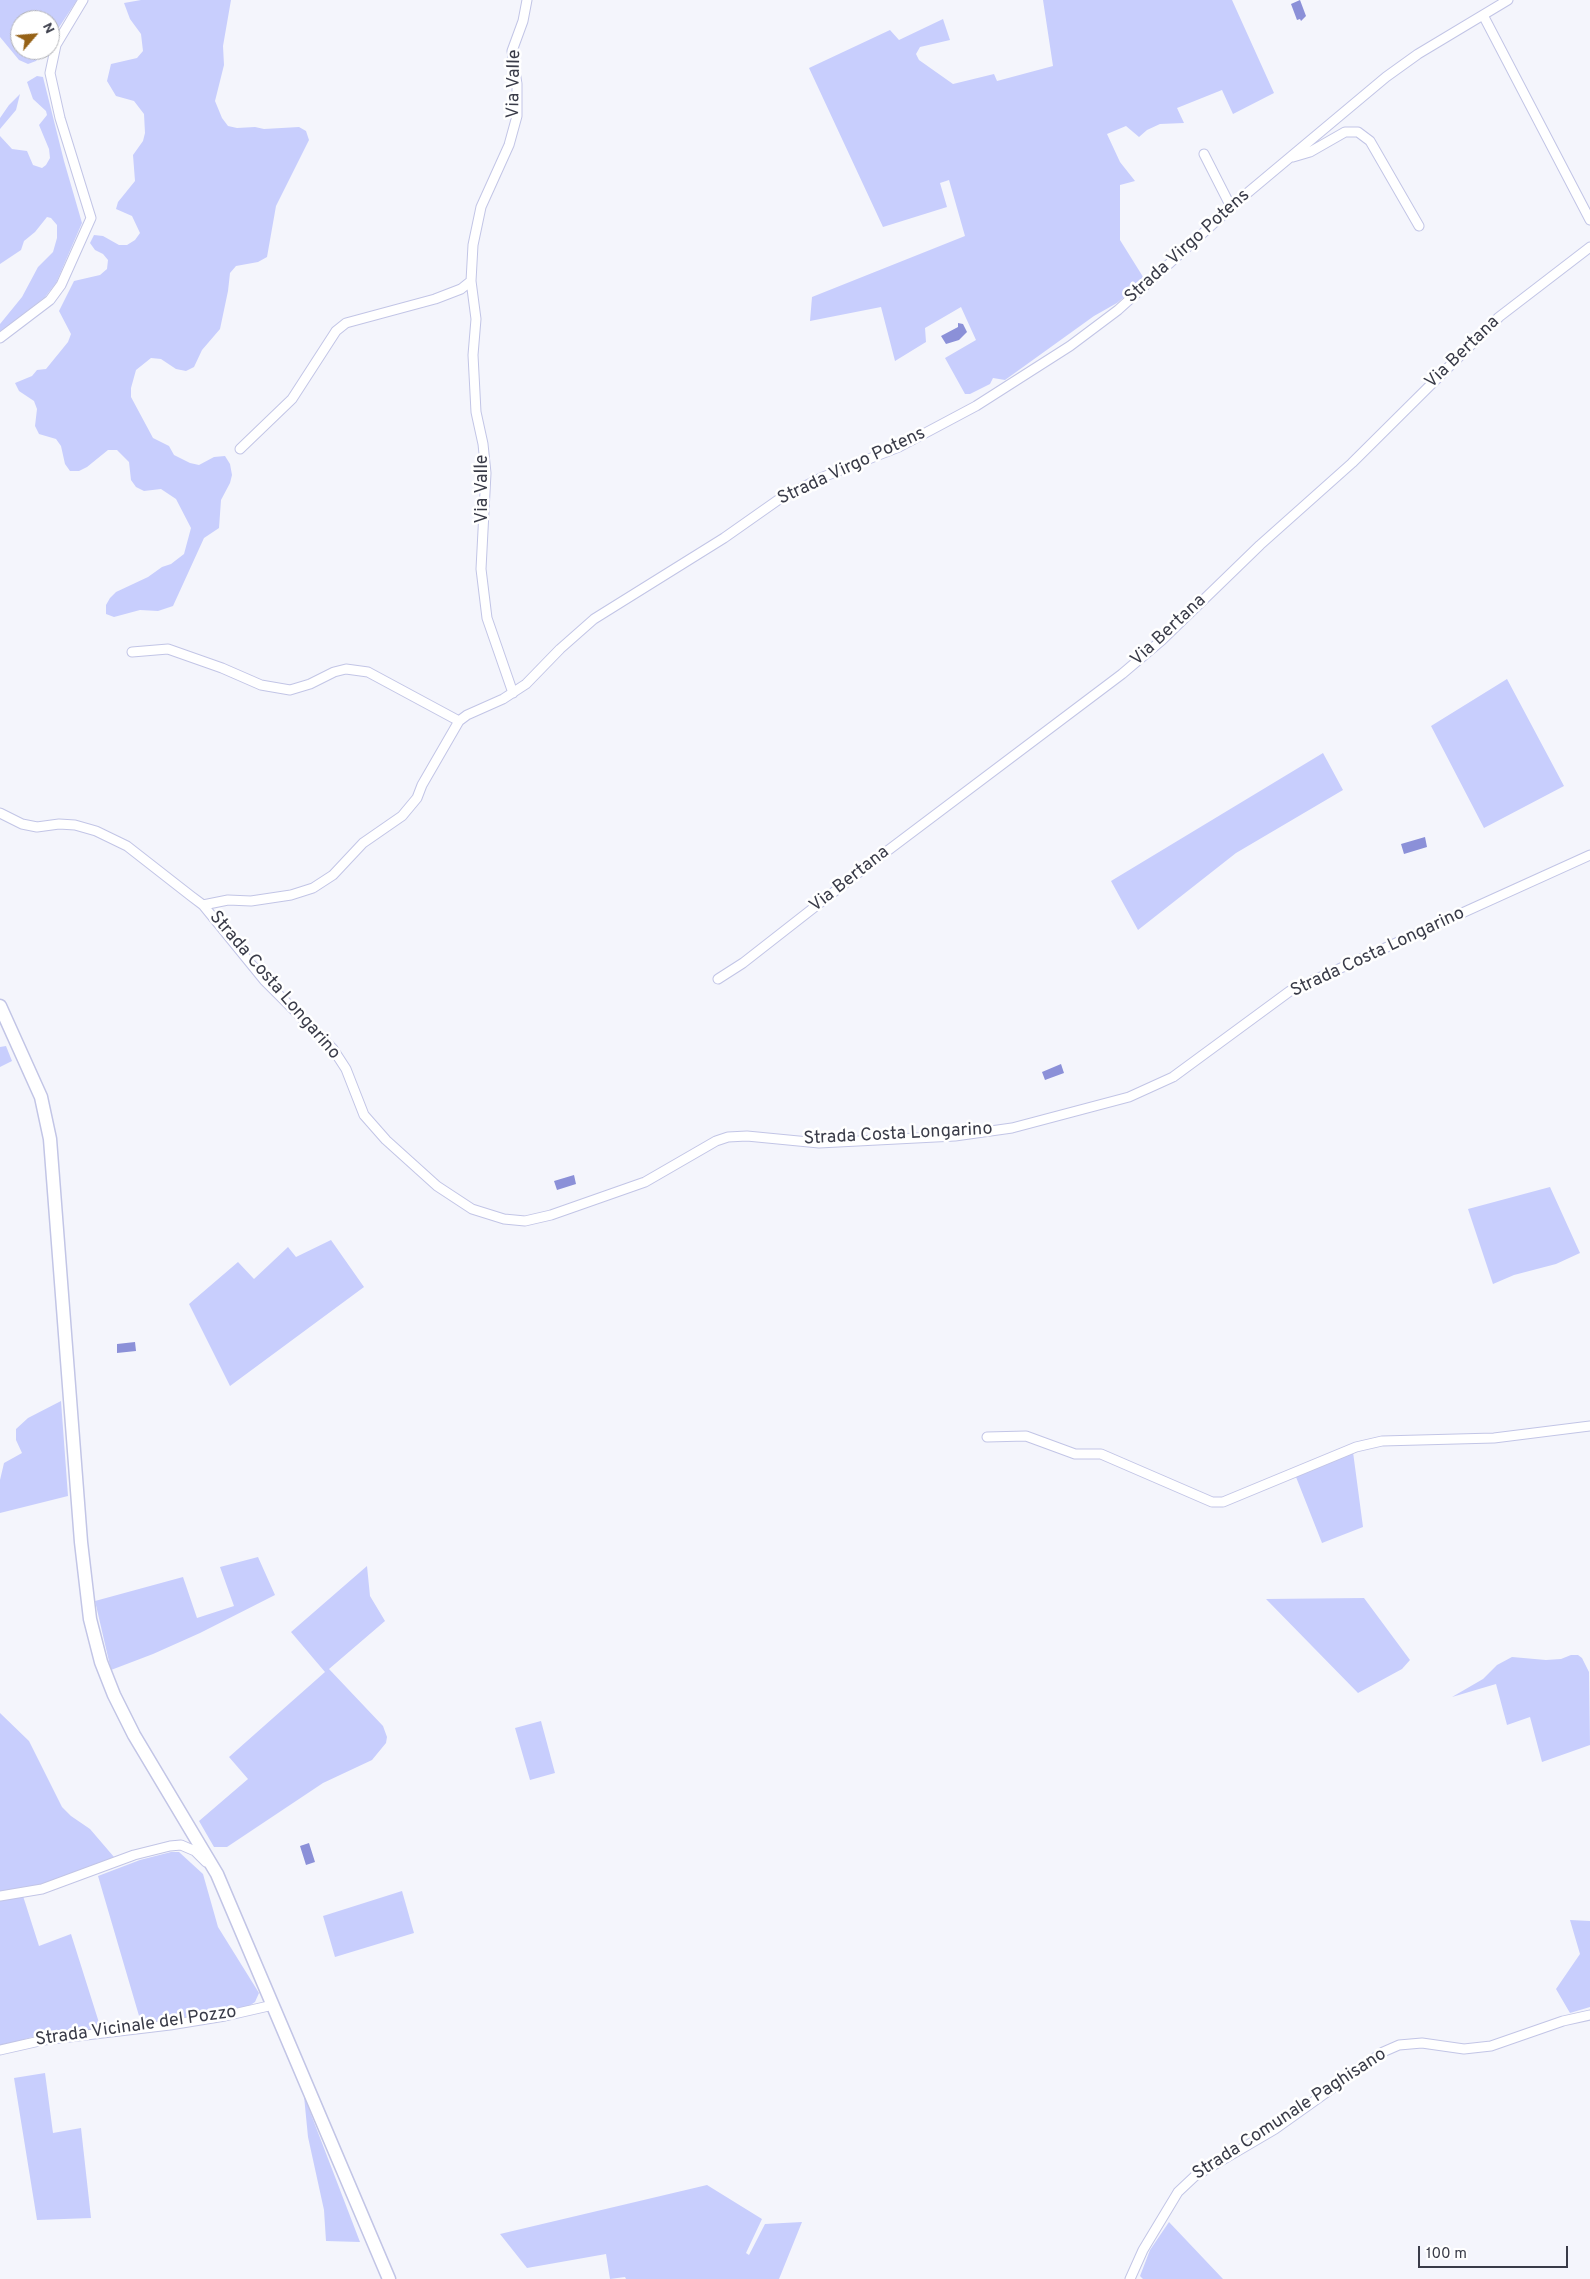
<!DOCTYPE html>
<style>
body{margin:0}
#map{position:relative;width:1590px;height:2279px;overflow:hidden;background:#f4f5fc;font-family:Overpass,sans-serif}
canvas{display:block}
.north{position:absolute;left:10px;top:10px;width:50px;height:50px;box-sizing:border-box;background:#fff;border:1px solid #b0b1b6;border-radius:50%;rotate:63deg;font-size:14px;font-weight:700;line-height:20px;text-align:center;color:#393b48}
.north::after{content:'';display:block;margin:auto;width:18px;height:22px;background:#966217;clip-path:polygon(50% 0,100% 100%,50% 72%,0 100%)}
.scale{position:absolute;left:1418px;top:2246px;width:150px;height:22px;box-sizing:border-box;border:2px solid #393b48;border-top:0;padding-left:6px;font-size:15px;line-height:18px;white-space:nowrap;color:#393b48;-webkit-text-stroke:4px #fff;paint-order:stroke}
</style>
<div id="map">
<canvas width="1590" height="2279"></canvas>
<div class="north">N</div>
<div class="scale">100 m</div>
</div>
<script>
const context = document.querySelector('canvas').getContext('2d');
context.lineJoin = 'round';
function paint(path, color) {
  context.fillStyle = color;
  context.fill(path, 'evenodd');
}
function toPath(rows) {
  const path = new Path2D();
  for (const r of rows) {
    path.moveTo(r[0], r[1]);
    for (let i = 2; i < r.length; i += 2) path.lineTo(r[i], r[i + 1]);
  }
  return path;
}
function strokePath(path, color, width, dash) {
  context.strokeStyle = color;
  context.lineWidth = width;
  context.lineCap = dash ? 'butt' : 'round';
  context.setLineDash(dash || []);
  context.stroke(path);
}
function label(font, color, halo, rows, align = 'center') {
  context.font = font + ' Overpass,sans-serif';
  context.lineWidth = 5;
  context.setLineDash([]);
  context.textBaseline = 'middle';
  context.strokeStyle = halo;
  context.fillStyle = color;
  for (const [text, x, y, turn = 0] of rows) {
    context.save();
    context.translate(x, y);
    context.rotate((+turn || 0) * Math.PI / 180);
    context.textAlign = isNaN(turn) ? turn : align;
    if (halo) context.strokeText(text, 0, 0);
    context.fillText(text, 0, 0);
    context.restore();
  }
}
paint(toPath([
 [0,0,77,0,50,41,50,20,20,20,20,50,44,50,36,61,28,64,19,60,0,37],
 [141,0,231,0,223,46,224,65,215,101,222,118,228,126,237,128,255,127,264,129,299,127,306,131,309,140,276,206,267,257,258,262,236,266,230,273,228,291,220,329,202,350,194,367,186,371,176,369,161,359,151,358,136,370,131,388,131,397,153,438,169,446,174,455,190,463,199,465,214,457,225,456,230,464,232,475,230,483,221,500,219,528,204,538,173,606,158,611,140,610,114,617,106,614,106,605,110,598,116,592,148,577,162,567,171,564,184,554,191,528,176,499,161,489,144,491,136,487,131,480,129,462,117,450,108,450,87,467,79,471,70,471,65,464,61,446,56,439,39,434,35,426,37,409,34,401,19,391,15,383,32,376,37,370,46,369,68,342,71,334,59,311,74,281,100,275,107,269,108,260,103,254,95,250,90,243,94,235,103,236,119,245,127,245,135,240,140,233,132,216,116,209,118,202,135,181,133,155,143,141,145,133,144,114,134,101,116,96,107,81,111,64,137,58,143,51,141,34,130,19,124,3],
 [1043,0,1232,0,1274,93,1233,114,1222,90,1177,108,1184,123,1160,124,1147,130,1139,137,1126,126,1107,134,1120,162,1135,181,1120,185,1120,240,1145,280,1117,303,1094,316,1005,380,993,378,990,384,970,394,965,394,945,358,976,340,961,307,925,328,926,342,895,361,881,307,810,321,812,297,965,236,949,180,940,183,947,207,883,227,809,68,890,30,899,40,943,19,950,40,920,47,916,54,919,60,953,84,994,74,997,81,1053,66],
 [37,76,43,77,64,161,82,223,56,283,45,297,0,332,0,324,22,297,38,267,53,252,57,238,57,225,51,218,47,217,35,232,24,241,21,250,0,264,0,136,12,149,27,151,33,165,42,168,46,165,50,158,49,149,39,125,47,115,46,111,33,99,27,82],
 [20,94,16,110,0,129,0,118,9,105],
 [1507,679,1564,786,1484,828,1431,726],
 [1323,753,1343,790,1236,853,1138,930,1111,881],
 [6,1046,12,1061,0,1067,0,1047],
 [1550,1187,1580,1253,1556,1264,1514,1275,1493,1284,1468,1209],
 [331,1240,364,1287,230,1386,189,1304,238,1262,254,1279,288,1247,296,1257],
 [61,1401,68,1496,0,1513,0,1480,4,1463,22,1453,16,1440,16,1429,28,1418],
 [1353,1452,1363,1527,1322,1543,1296,1477],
 [258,1557,275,1595,200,1633,153,1654,111,1670,95,1601,183,1577,197,1618,234,1606,220,1567],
 [367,1566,370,1596,385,1621,329,1669,383,1726,387,1737,386,1743,372,1760,323,1783,227,1847,214,1847,199,1821,248,1779,229,1757,325,1672,291,1632],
 [1364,1598,1410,1660,1402,1669,1358,1693,1266,1599],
 [1571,1655,1578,1655,1582,1658,1589,1672,1590,1745,1542,1762,1530,1717,1507,1725,1496,1684,1452,1697,1483,1679,1497,1665,1512,1657,1546,1660,1561,1659],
 [0,1713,29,1741,62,1807,71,1816,90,1829,114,1857,71,1875,28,1888,0,1892],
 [541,1721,555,1773,530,1780,515,1728],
 [171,1852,179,1852,203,1874,218,1927,259,1993,255,2002,246,2008,142,2026,98,1876,140,1860],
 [402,1891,414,1933,335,1957,323,1916],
 [23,1896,39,1946,71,1934,101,2029,65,2031,36,2036,0,2046,0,1899],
 [1570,1920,1590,1921,1590,2007,1570,2013,1556,1989,1580,1954],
 [45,2073,53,2133,81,2128,91,2218,37,2220,14,2078],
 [304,2096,360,2242,326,2241,324,2210,308,2137],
 [707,2185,762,2219,746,2253,749,2255,765,2224,802,2222,779,2279,626,2279,625,2277,610,2279,606,2254,527,2268,500,2234],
 [1169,2222,1223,2279,1143,2279,1140,2276,1150,2250]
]), '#c8cefd');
paint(toPath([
 [1300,0,1306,16,1301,21,1300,19,1297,20,1291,4],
 [958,323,963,324,967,332,959,340,946,344,941,336,958,327],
 [1425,837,1427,847,1404,854,1401,844],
 [1061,1064,1064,1073,1045,1080,1042,1072],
 [574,1175,576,1184,557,1190,554,1181],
 [135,1342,136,1351,117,1353,117,1344],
 [309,1843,315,1862,306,1865,300,1846]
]), '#8b90d8');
const street = toPath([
 [1483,15,1590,220],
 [1204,154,1231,207],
 [1293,157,1310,152,1345,132,1358,132,1370,141,1419,226],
 [0,338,50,300,61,285,91,218,60,118,50,73,56,45,83,0],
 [240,449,292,399,336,331,346,323,435,299,461,289,471,281],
 [132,652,168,649,222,668,261,685,290,690,310,684,334,672,346,669,368,672,459,721],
 [513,693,487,618,481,569,486,473,483,444,476,412,473,355,476,319,471,281,473,245,481,207,509,145,517,116,517,84,512,51,523,21,527,0],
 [0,813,22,824,37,827,59,824,75,825,96,831,127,846,191,896,203,905,264,980,333,1049,346,1069,364,1115,386,1140,437,1186,472,1209,504,1219,525,1221,551,1215,645,1182,716,1141,728,1137,747,1136,819,1143,955,1136,1012,1128,1129,1097,1173,1077,1290,991,1590,855],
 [203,905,228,900,251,901,291,895,313,888,333,875,363,843,402,816,417,798,422,785,459,721,467,715,503,699,526,684,560,649,594,619,724,538,778,500,823,477,899,447,976,406,1070,346,1118,310,1245,195,1386,77,1418,54,1508,0],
 [718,979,743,963,862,870,1122,674,1162,640,1260,545,1352,463,1499,317,1590,247],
 [987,1437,1026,1436,1075,1454,1101,1454,1212,1502,1223,1502,1356,1447,1382,1441,1494,1438,1590,1426],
 [0,1896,42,1889,134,1855,170,1846,181,1845,195,1851,206,1862],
 [0,2050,44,2040,170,2025,225,2016,273,2005],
 [1130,2279,1143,2250,1178,2192,1195,2176,1275,2129,1383,2052,1399,2045,1422,2043,1464,2049,1491,2046,1563,2021,1590,2015]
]);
const secondary = toPath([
 [0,1006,41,1097,50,1139,81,1542,90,1619,101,1662,114,1695,134,1735,217,1874,389,2279]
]);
strokePath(street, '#c2c5e6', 11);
strokePath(secondary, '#c2c5e6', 15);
strokePath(street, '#fff', 9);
strokePath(secondary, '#fff', 12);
label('18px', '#393b48', '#fff', [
 ["Via Valle",515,84,-89],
 ["Strada Virgo Potens",1188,247,-42],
 ["Via Bertana",1463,353,-44],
 ["Strada Virgo Potens",852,467,-25],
 ["Via Valle",483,489,-90],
 ["Via Bertana",1169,631,-43],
 ["Via Bertana",850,880,-38],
 ["Strada Costa Longarino",1378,953,-25],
 ["Strada Costa Longarino",274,986,49],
 ["Strada Costa Longarino",898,1135,-3],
 ["Strada Vicinale del Pozzo",136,2027,-8],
 ["Strada Comunale Paghisano",1290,2115,-33]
]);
</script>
